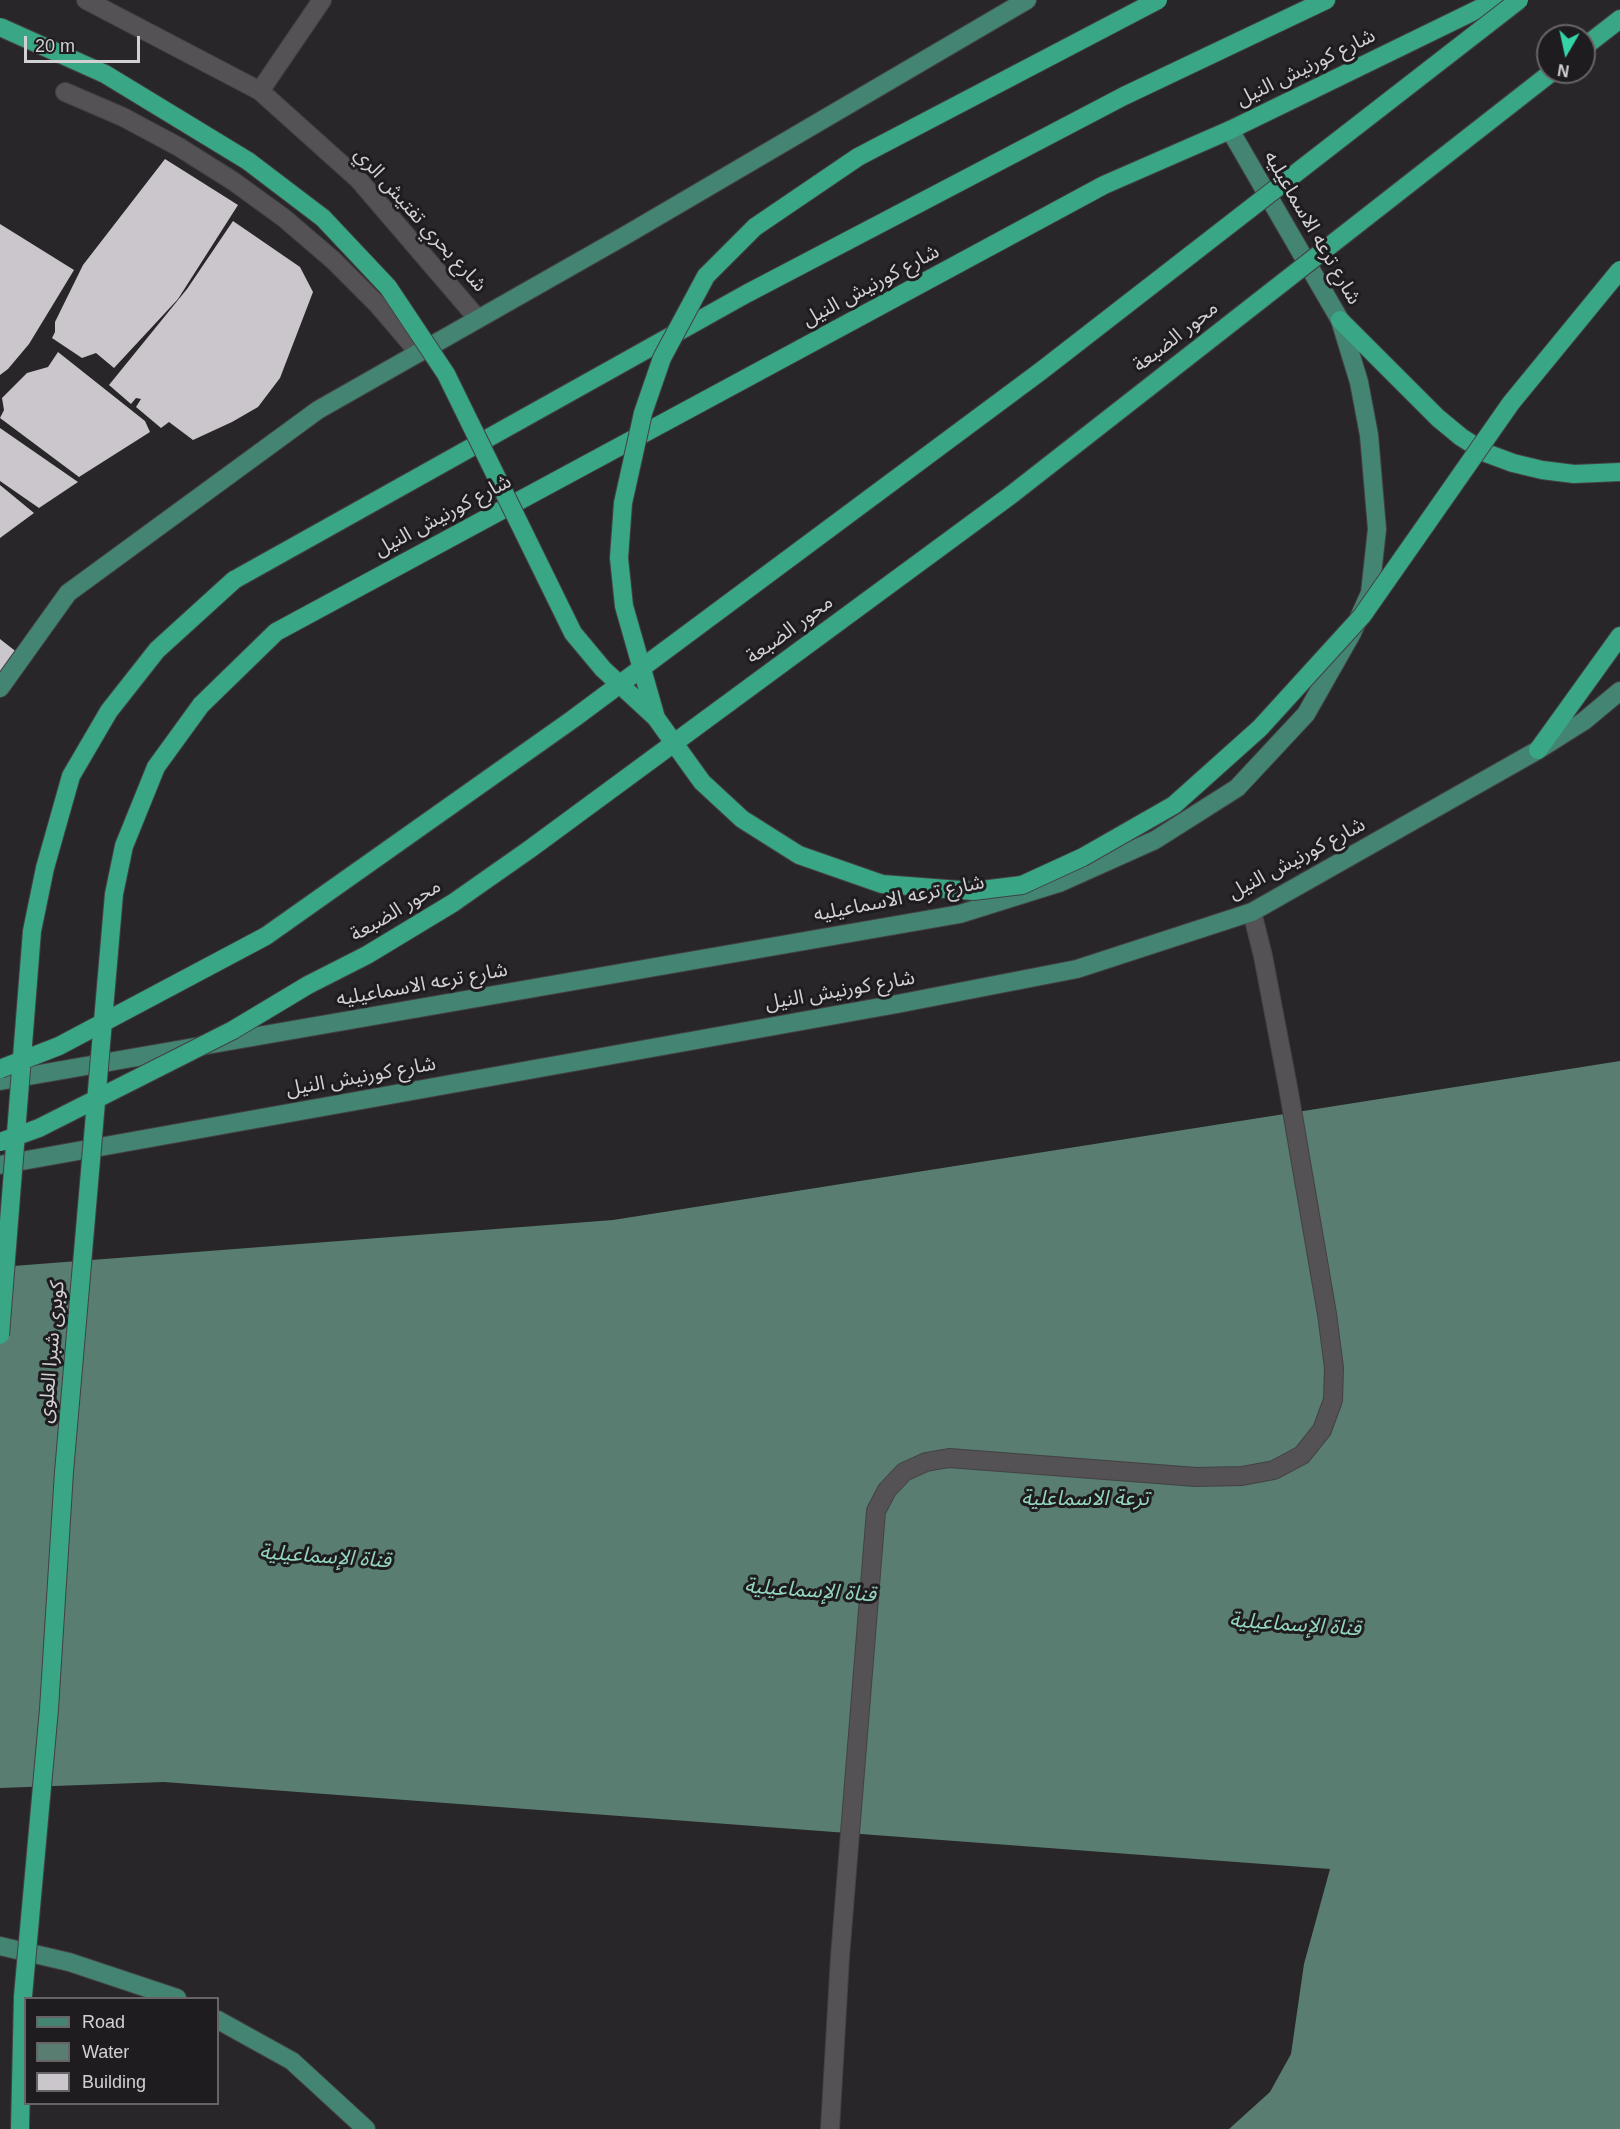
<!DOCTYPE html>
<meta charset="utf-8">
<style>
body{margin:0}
#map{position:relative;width:1620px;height:2129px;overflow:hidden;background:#292629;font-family:Helvetica,sans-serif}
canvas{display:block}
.legend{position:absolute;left:24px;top:1997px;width:195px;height:108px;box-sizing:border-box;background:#1f1c20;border:2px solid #676468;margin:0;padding:8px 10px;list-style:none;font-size:18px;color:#d2d0d3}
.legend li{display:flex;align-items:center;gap:12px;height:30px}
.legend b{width:30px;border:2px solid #676468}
.north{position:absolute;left:1536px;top:24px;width:60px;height:60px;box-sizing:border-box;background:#1f1c20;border:2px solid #676468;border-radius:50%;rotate:189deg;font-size:16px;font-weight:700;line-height:24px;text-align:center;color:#d2d0d3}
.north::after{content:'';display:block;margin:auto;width:21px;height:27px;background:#34d4a8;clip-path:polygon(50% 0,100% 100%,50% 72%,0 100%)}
.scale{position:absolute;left:24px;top:36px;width:116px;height:27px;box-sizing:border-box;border:3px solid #d2d0d3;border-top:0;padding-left:8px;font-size:18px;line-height:21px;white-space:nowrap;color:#d2d0d3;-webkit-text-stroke:4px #1f1c20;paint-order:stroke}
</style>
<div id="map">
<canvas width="1620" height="2129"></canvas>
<ul class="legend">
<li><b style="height:8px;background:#448472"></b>Road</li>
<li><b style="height:16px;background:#597d70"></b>Water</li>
<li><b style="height:16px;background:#cac6cc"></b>Building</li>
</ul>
<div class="north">N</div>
<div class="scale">20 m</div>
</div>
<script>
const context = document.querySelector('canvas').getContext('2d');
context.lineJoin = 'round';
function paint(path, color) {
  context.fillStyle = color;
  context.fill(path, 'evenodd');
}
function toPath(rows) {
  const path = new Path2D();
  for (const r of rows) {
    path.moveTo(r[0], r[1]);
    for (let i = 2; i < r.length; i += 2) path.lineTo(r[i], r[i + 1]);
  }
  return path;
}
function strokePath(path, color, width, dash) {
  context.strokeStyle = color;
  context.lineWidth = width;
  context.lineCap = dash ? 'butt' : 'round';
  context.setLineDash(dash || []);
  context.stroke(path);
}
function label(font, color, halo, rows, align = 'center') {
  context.font = font + ' Helvetica,"Noto Sans Arabic",sans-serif';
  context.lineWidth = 6;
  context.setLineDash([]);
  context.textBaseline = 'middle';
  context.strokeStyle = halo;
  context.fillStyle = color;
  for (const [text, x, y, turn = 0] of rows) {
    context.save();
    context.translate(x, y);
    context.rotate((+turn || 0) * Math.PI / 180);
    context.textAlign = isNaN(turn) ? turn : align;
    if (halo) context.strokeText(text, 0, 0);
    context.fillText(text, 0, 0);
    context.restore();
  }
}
paint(toPath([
 [1620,1061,1620,2129,1229,2129,1270,2092,1291,2054,1304,1964,1330,1869,164,1782,0,1788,0,1267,613,1220]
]), '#597d70');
paint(toPath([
 [165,159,238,205,178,299,114,368,96,353,82,358,52,338,55,332,55,322,83,265],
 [233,221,300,267,313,292,280,378,258,407,232,422,193,440,169,422,161,428,136,407,141,399,136,398,131,404,109,385,187,289],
 [0,224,74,270,29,344,8,369,0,375],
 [58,352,145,421,150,432,79,477,0,418,4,410,2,398,27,373,48,367],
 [0,428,78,482,39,508,0,481],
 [0,485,34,513,0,538],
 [0,639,23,657,0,685]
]), '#cac6cc');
const lane = toPath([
 [260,91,322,0],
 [830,2129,840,1957,876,1511,887,1490,904,1472,926,1462,949,1458,1196,1477,1242,1476,1274,1470,1302,1455,1322,1430,1333,1400,1334,1368,1327,1314,1288,1087,1263,956,1252,912]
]);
const street = toPath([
 [86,0,260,91,358,179,478,319],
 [65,92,123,117,179,147,233,181,284,218,333,260,378,305,419,353]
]);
const primary = toPath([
 [0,688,68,593,318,410,626,235,1027,0],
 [0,1081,960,914,1059,883,1155,840,1237,788,1306,714,1352,633,1370,593,1377,529,1369,435,1359,382,1340,320,1230,130],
 [0,1165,897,1004,1077,969,1252,912,1538,750,1584,721,1620,691],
 [0,1946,69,1962,177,1998],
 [218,2020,292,2061,366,2129]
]);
const highway = toPath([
 [1584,47,1620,19],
 [1340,320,1438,418,1461,437,1486,453,1513,463,1542,470,1574,474,1620,472],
 [234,580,746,294,1124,96,1326,0],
 [276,632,1104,185,1230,130,1497,0],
 [1538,750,1620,636]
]);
strokePath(lane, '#434144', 20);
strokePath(street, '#434144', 20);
strokePath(primary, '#434144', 20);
strokePath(highway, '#434144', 20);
strokePath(lane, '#555256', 18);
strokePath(street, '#555256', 18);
strokePath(primary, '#448472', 18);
strokePath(highway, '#39a685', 18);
const highwayBridge = toPath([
 [1158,0,858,157,755,227,706,276,662,358,643,413,623,503,619,558,624,606,656,718,702,782,742,819,799,855,882,884,973,891,1022,885,1083,857,1174,805,1260,728,1362,616,1511,403,1620,270],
 [0,27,105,74,248,161,323,218,388,287,446,374,573,633,603,669,655,717],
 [0,1069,59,1046,266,936,573,719,1041,371,1519,0],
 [0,1142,39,1128,233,1030,308,985,367,955,453,903,530,849,1011,495,1552,72],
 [0,1335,32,931,45,868,71,776,109,711,157,650,234,580],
 [20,2129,23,1996,49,1709,64,1472,114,894,124,846,156,767,201,705,276,632]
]);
strokePath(highwayBridge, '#434144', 20, []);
strokePath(highwayBridge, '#39a685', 18);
label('20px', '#d2d0d3', '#1f1c20', [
 ["شارع كورنيش النيل",1306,68,-26],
 ["شارع بحري تفتيش الري",420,220,48],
 ["شارع ترعه الاسماعيليه",1312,228,60],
 ["شارع كورنيش النيل",871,286,-28],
 ["محور الضبعة",1176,337,-38],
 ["شارع كورنيش النيل",443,516,-28],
 ["محور الضبعة",790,630,-36],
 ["شارع كورنيش النيل",1297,859,-28],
 ["شارع ترعه الاسماعيليه",899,899,-11],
 ["محور الضبعة",396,911,-31],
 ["شارع ترعه الاسماعيليه",422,985,-10],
 ["شارع كورنيش النيل",840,991,-10],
 ["شارع كورنيش النيل",361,1077,-10],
 ["كوبرى شبرا العلوى",52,1352,-85]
]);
label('italic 21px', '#93d5bd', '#1f1c20', [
 ["ترعة الاسماعلية",1085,1499],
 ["قناة الإسماعيلية",325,1557,4],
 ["قناة الإسماعيلية",810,1591,4],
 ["قناة الإسماعيلية",1295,1625,4]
]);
</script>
